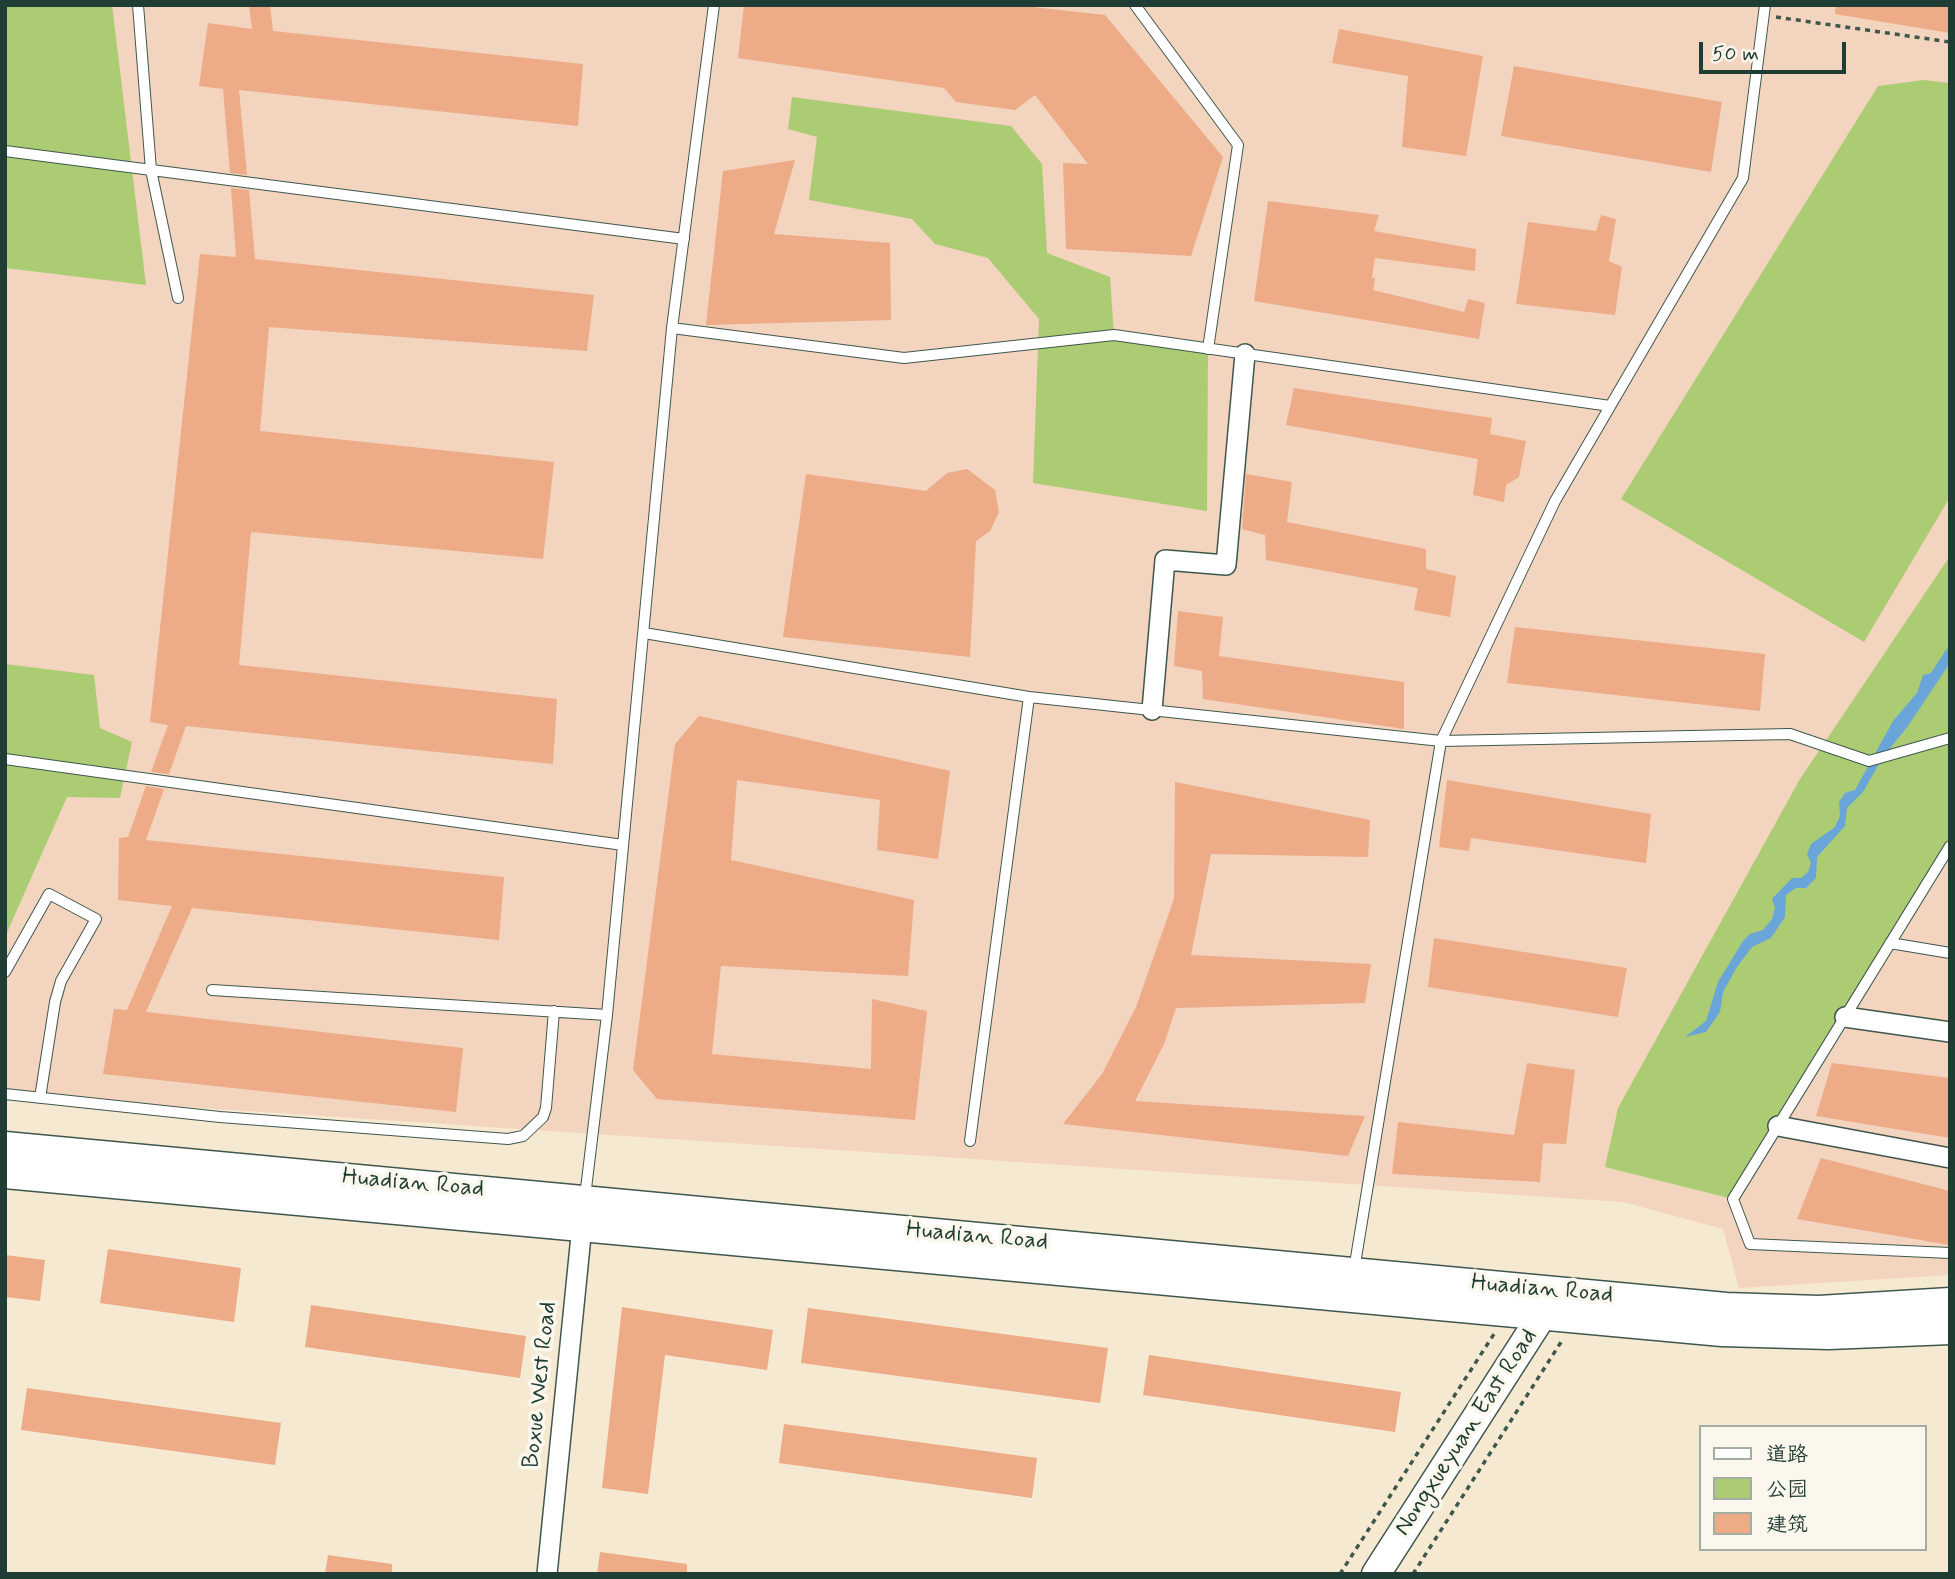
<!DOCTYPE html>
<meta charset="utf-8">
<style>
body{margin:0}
#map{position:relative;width:1955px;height:1579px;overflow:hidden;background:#f6e9d2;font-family:Mynerve,"LXGW WenKai TC",sans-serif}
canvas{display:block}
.frame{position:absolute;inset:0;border:7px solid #1f3d34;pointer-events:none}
.legend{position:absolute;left:1699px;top:1425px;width:228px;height:126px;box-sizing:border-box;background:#fbf7ec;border:2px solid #a3ada2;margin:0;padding:9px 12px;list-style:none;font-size:21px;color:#1f3d34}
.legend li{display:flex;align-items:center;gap:14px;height:35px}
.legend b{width:35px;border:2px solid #a3ada2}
.scale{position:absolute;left:1699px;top:42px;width:147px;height:32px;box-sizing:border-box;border:4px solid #1f3d34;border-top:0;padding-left:9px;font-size:21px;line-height:24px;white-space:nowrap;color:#1f3d34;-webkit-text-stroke:5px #fbf7ec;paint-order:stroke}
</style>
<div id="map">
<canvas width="1955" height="1579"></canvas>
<div class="frame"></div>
<ul class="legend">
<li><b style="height:9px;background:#fff"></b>道路</li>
<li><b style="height:19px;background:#accc73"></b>公园</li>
<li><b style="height:19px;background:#edab87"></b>建筑</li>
</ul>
<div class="scale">50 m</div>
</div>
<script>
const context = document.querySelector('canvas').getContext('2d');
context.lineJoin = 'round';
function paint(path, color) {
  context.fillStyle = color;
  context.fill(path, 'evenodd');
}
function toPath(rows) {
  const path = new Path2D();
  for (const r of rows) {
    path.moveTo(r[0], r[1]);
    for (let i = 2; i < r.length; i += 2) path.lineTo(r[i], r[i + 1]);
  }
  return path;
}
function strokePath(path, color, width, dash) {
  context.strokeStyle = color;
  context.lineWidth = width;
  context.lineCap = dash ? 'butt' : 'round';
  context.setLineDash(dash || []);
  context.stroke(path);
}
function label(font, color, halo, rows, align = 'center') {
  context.font = font + ' Mynerve,sans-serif';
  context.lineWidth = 7;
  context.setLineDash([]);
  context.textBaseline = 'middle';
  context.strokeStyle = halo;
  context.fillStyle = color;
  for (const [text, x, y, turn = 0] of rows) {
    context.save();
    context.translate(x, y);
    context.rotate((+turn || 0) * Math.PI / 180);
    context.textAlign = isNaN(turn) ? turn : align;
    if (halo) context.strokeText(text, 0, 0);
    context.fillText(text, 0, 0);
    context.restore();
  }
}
paint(toPath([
 [5,5,1950,5,1950,1275,1739,1288,1723,1229,1623,1202,5,1095]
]), '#f3d4bf');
paint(toPath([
 [5,5,112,5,146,285,5,268],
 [1924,80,1950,83,1950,497,1864,642,1621,499,1878,86],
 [792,97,1011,126,1042,164,1047,253,1110,277,1114,335,1208,350,1207,511,1033,483,1039,319,988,258,935,244,912,219,809,200,817,137,788,129],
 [1950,556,1950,844,1733,1199,1605,1167,1618,1108,1800,779],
 [5,664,94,675,100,728,132,742,120,798,67,797,5,937]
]), '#accc73');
paint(toPath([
 [1950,644,1950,660,1946,669,1908,726,1883,757,1863,792,1847,808,1845,826,1817,857,1816,878,1806,888,1796,888,1786,895,1785,917,1771,938,1752,947,1737,967,1723,992,1720,1012,1706,1032,1685,1037,1706,1021,1718,982,1743,941,1750,934,1763,930,1772,919,1775,908,1772,899,1792,878,1801,878,1808,872,1811,863,1807,854,1811,844,1835,827,1840,816,1839,802,1845,793,1855,790,1893,721,1917,693,1923,675,1931,673]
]), '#6aa5da');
paint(toPath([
 [249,5,270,5,273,31,583,64,578,126,239,90,247,175,230,173,223,89,199,86,208,23,252,29],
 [744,5,1015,5,1105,15,1223,157,1191,256,1066,249,1063,163,1088,164,1035,95,1015,110,956,102,944,88,738,58],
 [1836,5,1950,5,1950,33,1835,14],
 [1339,29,1483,56,1466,156,1402,147,1408,76,1332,63],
 [1514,66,1722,102,1711,172,1501,136],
 [795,160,774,234,890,243,891,320,706,325,723,171],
 [231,188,249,190,255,259,594,295,587,351,269,327,260,431,554,462,543,559,251,532,239,665,557,699,553,764,186,726,169,774,151,772,168,725,150,722,200,254,236,257],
 [1268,201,1379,215,1374,231,1476,249,1475,271,1375,258,1372,278,1375,278,1373,290,1464,312,1468,299,1485,303,1479,339,1254,301],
 [1601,215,1616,219,1609,261,1622,267,1615,315,1516,304,1528,222,1596,231],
 [1294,388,1492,418,1490,434,1526,441,1519,477,1506,485,1504,502,1473,495,1478,459,1286,425],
 [967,469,995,490,999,512,990,531,976,541,970,657,783,637,806,474,926,491,947,473],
 [1246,474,1292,482,1287,522,1426,549,1426,569,1456,576,1450,617,1414,610,1418,588,1266,560,1265,535,1242,529],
 [1178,611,1223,617,1219,656,1404,682,1404,729,1203,699,1202,671,1174,666],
 [1515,627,1765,654,1760,711,1507,683],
 [699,716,950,771,938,859,877,850,880,800,737,780,731,860,914,900,908,976,721,966,712,1054,871,1069,872,999,927,1011,915,1120,657,1099,633,1070,675,744],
 [1447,780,1651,814,1646,863,1471,838,1469,851,1439,847],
 [1175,782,1370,820,1368,857,1211,854,1191,955,1371,964,1365,1003,1176,1008,1164,1044,1135,1101,1365,1116,1348,1156,1063,1124,1102,1074,1136,1007,1174,899],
 [146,786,164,789,146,840,504,877,499,940,192,908,146,1012,463,1048,456,1112,103,1074,114,1009,127,1010,172,906,118,900,119,838,128,837],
 [1434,938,1627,968,1618,1017,1428,987],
 [1527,1063,1575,1070,1566,1144,1543,1143,1540,1182,1392,1174,1398,1122,1514,1135],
 [1832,1063,1950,1078,1950,1138,1816,1116],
 [1821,1158,1950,1191,1950,1245,1797,1219],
 [108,1249,241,1268,234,1322,100,1303],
 [5,1255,45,1260,40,1301,5,1297],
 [311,1305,526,1336,520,1378,305,1347],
 [622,1307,773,1330,767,1370,665,1355,648,1494,602,1488],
 [808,1308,1108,1348,1100,1403,801,1363],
 [1149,1355,1401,1392,1395,1432,1143,1395],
 [27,1388,281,1423,275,1465,21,1430],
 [784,1424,1037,1458,1032,1498,779,1463],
 [600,1552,687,1564,687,1574,597,1574],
 [328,1555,392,1564,392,1574,325,1574]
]), '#edab87');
const lane = toPath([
 [138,5,151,170,178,298],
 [1135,5,1238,145,1208,349],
 [5,151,684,239],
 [672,328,904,358,1114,335,1610,406],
 [644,633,1029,697,1441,741,1790,734,1869,761,1950,738],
 [5,759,623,845],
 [1950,846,1733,1199,1750,1244,1950,1253],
 [1890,943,1950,953],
 [5,972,49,894,96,919,61,981,55,1002,40,1098],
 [212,990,607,1015],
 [5,1094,220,1117,508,1139,523,1136,543,1117,546,1108,554,1011],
 [970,1141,1029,697],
 [585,1197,607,1015,672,328,714,5],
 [1354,1270,1441,741,1555,501,1743,178,1765,5]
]);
const street = toPath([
 [1152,710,1165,560,1226,565,1245,354],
 [1845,1017,1950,1032],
 [1778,1126,1950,1158],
 [547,1574,583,1216]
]);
const secondary = toPath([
 [5,1146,1726,1307,1819,1310,1950,1302],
 [5,1174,1722,1332,1829,1335,1950,1330],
 [1376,1574,1550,1303]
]);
strokePath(lane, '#3f574c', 12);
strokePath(street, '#3f574c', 22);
strokePath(secondary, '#3f574c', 31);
strokePath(toPath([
 [1776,17,1950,42],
 [1340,1574,1494,1334],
 [1413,1574,1563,1339]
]), '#3f574c', 3.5, [5, 5]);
strokePath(lane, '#fff', 10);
strokePath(street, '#fff', 19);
strokePath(secondary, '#fff', 28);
label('24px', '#1f3d34', '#fbf7ec', [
 ["Huadian Road",413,1184,5],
 ["Huadian Road",977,1237,5],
 ["Huadian Road",1542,1290,5],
 ["Boxue West Road",541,1385,-84],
 ["Nongxueyuan East Road",1467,1433,-57]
]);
</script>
